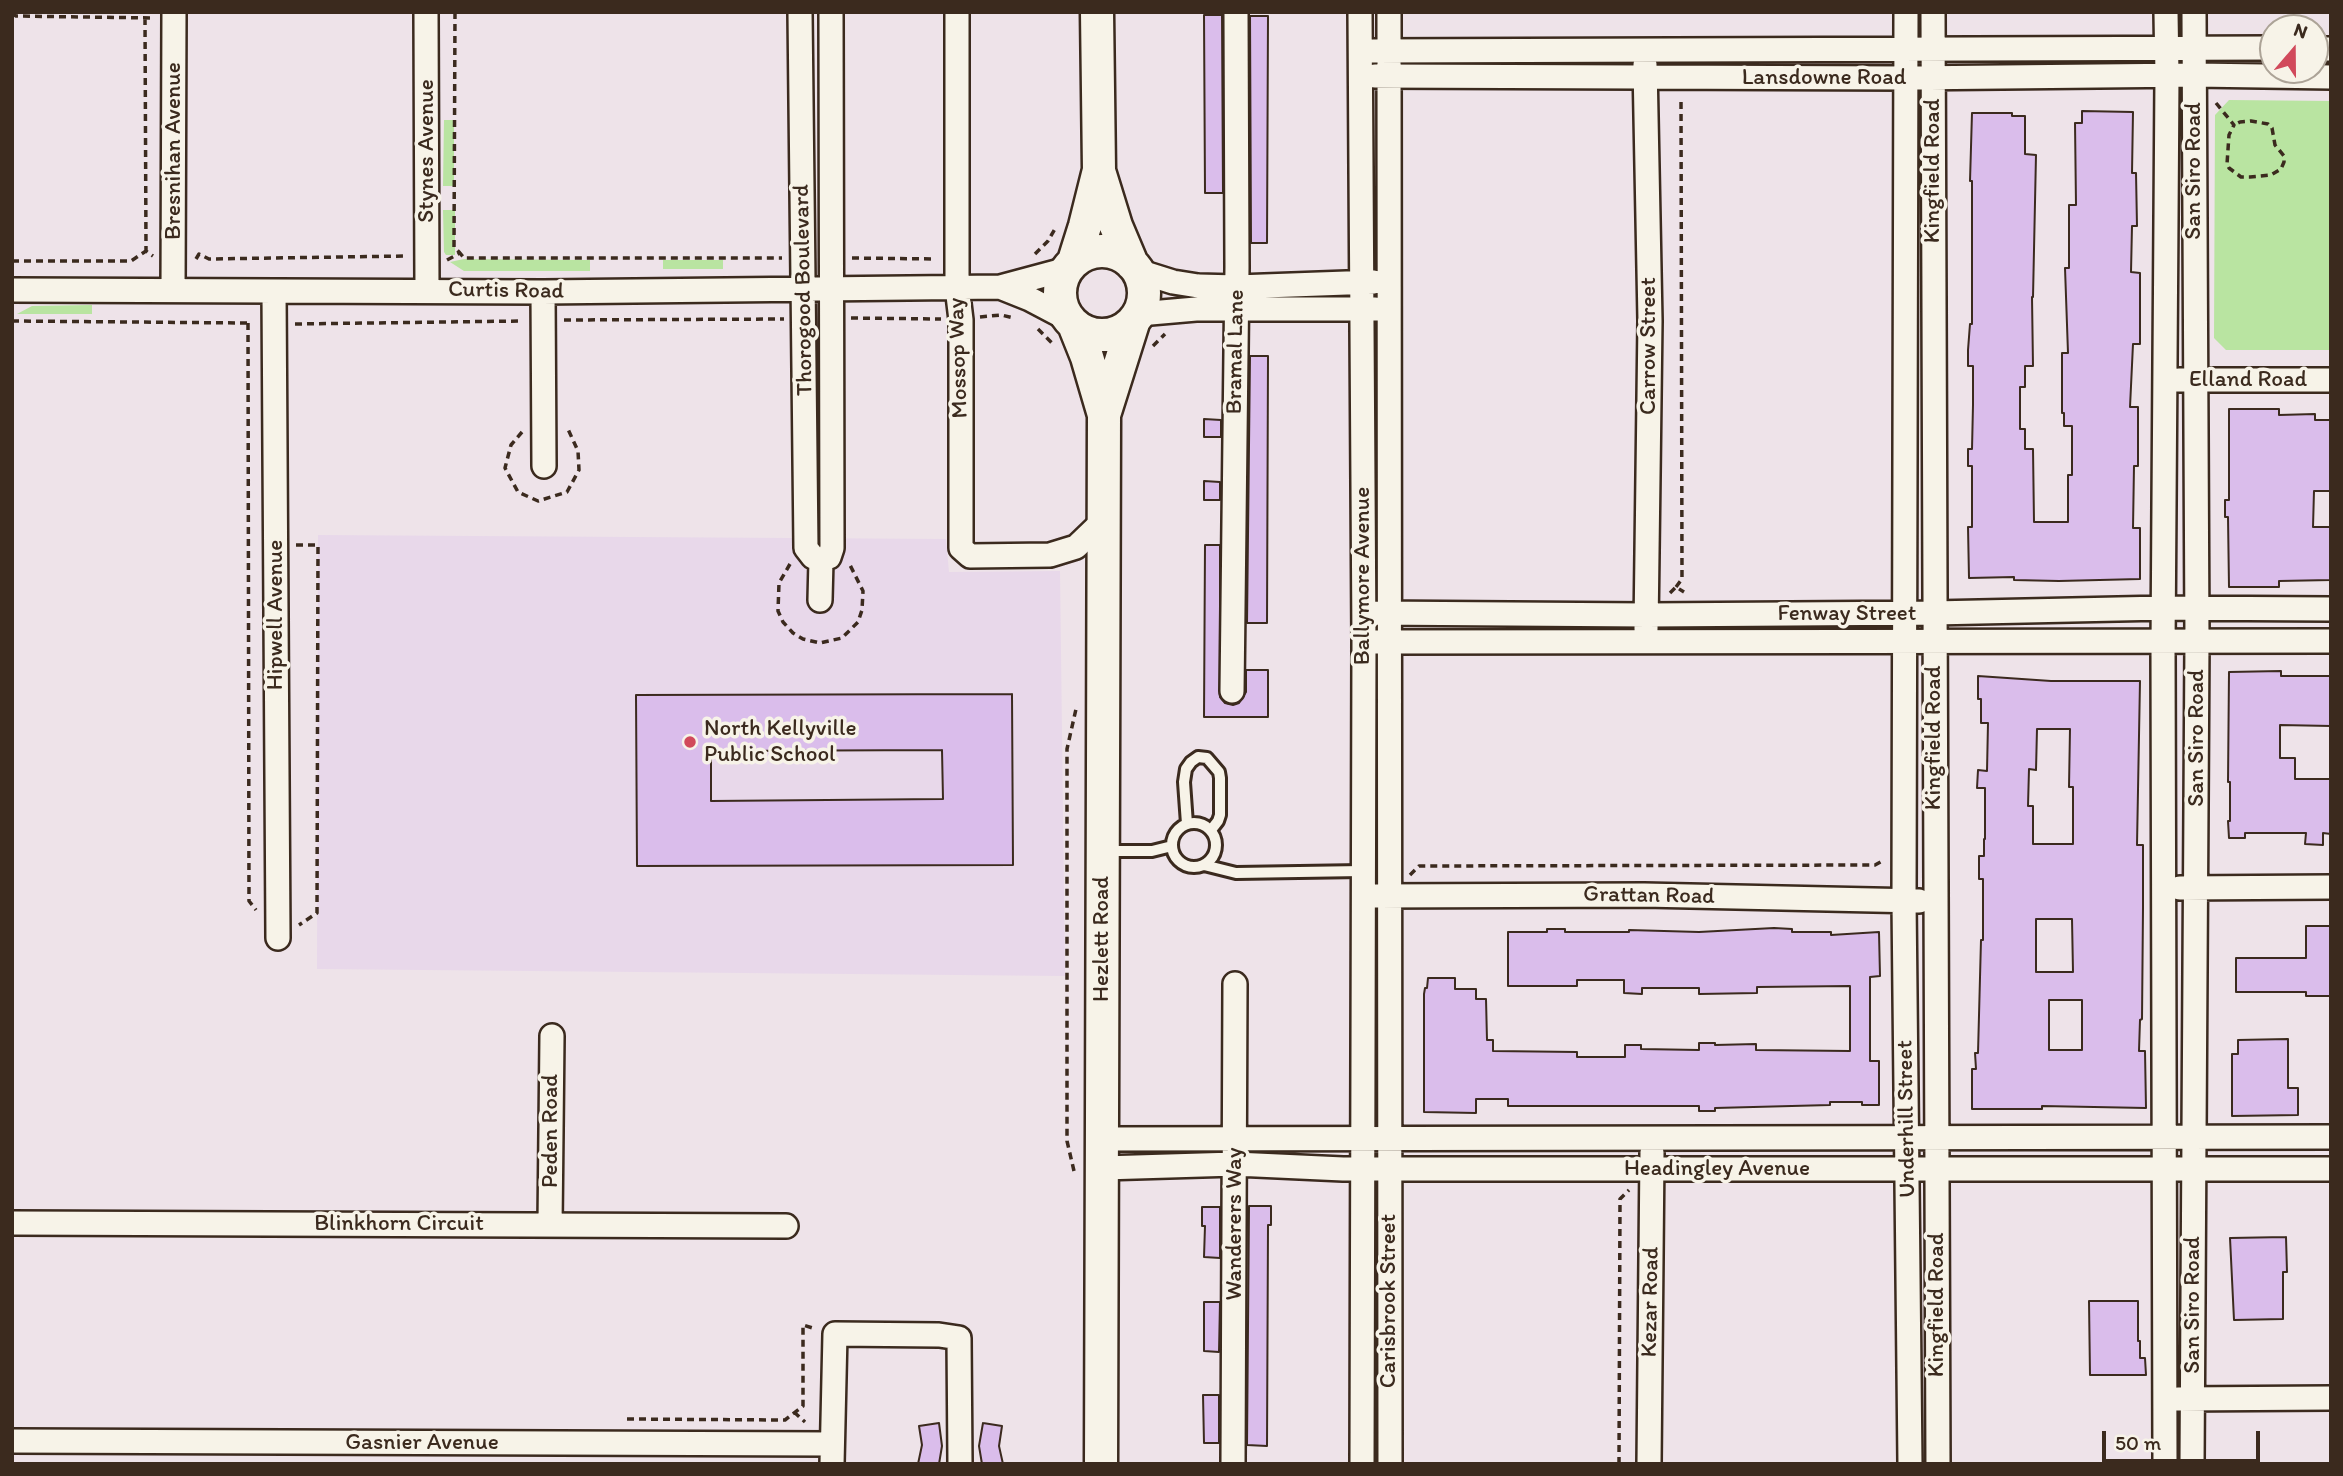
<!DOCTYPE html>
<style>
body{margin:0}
#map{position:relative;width:2343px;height:1476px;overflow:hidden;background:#eee3e9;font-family:Itim,sans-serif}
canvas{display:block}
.frame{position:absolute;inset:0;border:14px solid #3b2a1e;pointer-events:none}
.north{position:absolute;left:2259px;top:14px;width:70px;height:70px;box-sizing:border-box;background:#f7f3e8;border:2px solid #aca397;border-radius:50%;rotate:20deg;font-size:19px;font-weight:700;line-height:28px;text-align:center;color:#3b2a1e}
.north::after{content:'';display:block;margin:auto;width:24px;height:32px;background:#d1495b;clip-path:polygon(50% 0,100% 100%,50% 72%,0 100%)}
.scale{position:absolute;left:2102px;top:1431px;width:158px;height:32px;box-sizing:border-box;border:4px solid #3b2a1e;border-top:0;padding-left:9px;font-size:21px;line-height:24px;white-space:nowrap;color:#3b2a1e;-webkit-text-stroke:5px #f7f3e8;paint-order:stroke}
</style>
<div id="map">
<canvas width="2343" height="1476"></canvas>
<div class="frame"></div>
<div class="north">N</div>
<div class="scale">50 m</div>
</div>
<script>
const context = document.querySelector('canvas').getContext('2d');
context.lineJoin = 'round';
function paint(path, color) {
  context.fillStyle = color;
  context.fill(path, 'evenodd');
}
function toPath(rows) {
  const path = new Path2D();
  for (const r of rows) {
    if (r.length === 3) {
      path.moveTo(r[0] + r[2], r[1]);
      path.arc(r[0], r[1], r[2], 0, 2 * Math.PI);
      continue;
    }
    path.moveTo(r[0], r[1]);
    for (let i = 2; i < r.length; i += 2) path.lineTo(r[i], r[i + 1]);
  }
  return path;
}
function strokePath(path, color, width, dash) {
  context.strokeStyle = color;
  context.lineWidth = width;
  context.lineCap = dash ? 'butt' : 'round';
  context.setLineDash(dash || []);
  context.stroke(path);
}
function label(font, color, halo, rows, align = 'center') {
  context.font = font + ' Itim,sans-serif';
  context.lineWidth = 7;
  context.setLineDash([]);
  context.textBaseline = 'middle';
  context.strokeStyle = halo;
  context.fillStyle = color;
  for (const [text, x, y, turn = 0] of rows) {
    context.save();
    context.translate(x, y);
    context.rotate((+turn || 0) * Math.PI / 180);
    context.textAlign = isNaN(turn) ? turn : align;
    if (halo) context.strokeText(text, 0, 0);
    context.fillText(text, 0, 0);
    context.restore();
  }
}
paint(toPath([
 [318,535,946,539,949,572,1060,571,1065,976,317,969]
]), '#e8d8ea');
paint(toPath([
 [2229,100,2331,101,2331,350,2226,350,2214,338,2215,115],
 [444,120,454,120,454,186,443,186],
 [443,210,455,210,455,255,446,255,444,252],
 [464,259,590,260,590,271,464,271,450,262],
 [663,260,723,260,723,269,663,269],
 [92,305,92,314,17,314,32,306]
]), '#b9e4a1');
const building = toPath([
 [1204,15,1222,15,1223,193,1205,193,1204,15],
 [1250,16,1268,16,1267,243,1251,243,1250,16],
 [2082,111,2133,112,2132,173,2136,173,2137,226,2132,226,2131,272,2140,273,2140,344,2133,344,2130,407,2138,407,2138,466,2134,466,2133,528,2140,528,2140,579,2059,581,2014,580,2014,577,1969,578,1968,527,1972,527,1972,466,1968,466,1968,449,1972,449,1973,405,1973,366,1968,366,1968,350,1970,324,1972,324,1972,181,1970,181,1972,113,2012,113,2012,116,2025,116,2025,154,2036,155,2033,297,2032,297,2033,366,2025,366,2025,387,2020,387,2020,429,2025,429,2025,449,2033,449,2034,522,2068,522,2068,475,2072,475,2072,426,2064,426,2064,413,2062,413,2062,353,2068,353,2065,268,2069,268,2069,205,2076,205,2075,123,2082,123,2082,111],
 [1250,356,1268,356,1267,623,1247,623,1250,356],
 [2229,409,2279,409,2279,415,2315,414,2315,420,2331,420,2331,491,2314,491,2313,527,2331,527,2331,580,2279,581,2279,587,2229,587,2228,517,2225,517,2225,500,2229,500,2229,409],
 [1204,419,1221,420,1221,437,1204,437,1204,419],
 [1204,481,1220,482,1220,500,1204,500,1204,481],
 [1205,545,1220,545,1220,697,1225,703,1233,705,1239,703,1246,692,1246,670,1268,670,1268,717,1204,717,1205,545],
 [2281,671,2281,676,2331,676,2331,726,2280,725,2280,758,2295,758,2295,779,2331,779,2331,834,2323,833,2323,845,2305,844,2306,833,2245,833,2245,838,2229,838,2228,821,2230,821,2230,782,2228,782,2229,672,2281,671],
 [1978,676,2051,681,2140,681,2137,845,2143,845,2143,908,2142,1019,2140,1020,2139,1051,2145,1051,2146,1108,2042,1106,2042,1109,1972,1109,1972,1069,1976,1069,1975,1053,1978,1053,1981,940,1983,940,1983,879,1979,879,1979,856,1984,856,1984,839,1985,839,1985,788,1977,788,1978,770,1987,771,1988,723,1981,723,1981,699,1978,699,1978,676],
 [2037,729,2070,729,2069,787,2073,787,2073,844,2033,844,2033,806,2028,806,2029,769,2036,770,2037,729],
 [2036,919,2072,919,2073,972,2036,972,2036,919],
 [2049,1000,2082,1000,2082,1050,2049,1050,2049,1000],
 [1012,694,1013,865,637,866,636,695,1012,694],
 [942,750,943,799,711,801,711,751,942,750],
 [2306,926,2331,926,2331,996,2306,996,2306,992,2236,992,2236,958,2306,958,2306,926],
 [1774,928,1792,929,1792,932,1831,932,1831,935,1879,932,1880,976,1870,977,1870,1061,1879,1061,1879,1105,1862,1105,1862,1102,1830,1102,1830,1105,1715,1108,1715,1111,1699,1111,1699,1106,1508,1106,1508,1099,1476,1099,1476,1113,1424,1112,1424,994,1425,988,1427,988,1428,978,1455,978,1455,989,1476,989,1476,999,1486,999,1487,1040,1493,1040,1493,1051,1577,1052,1577,1057,1625,1057,1625,1045,1641,1045,1641,1049,1699,1050,1699,1043,1715,1043,1715,1045,1756,1044,1756,1050,1850,1051,1850,986,1757,987,1757,993,1699,994,1699,988,1642,988,1642,994,1624,993,1624,980,1577,980,1577,986,1508,986,1508,932,1547,932,1547,929,1565,929,1565,932,1629,932,1629,930,1699,932,1774,928],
 [2288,1039,2288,1088,2298,1088,2298,1115,2232,1116,2232,1054,2238,1054,2238,1040,2288,1039],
 [1249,1206,1271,1206,1271,1225,1268,1225,1267,1446,1247,1445,1247,1444,1249,1206],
 [1202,1207,1220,1207,1220,1258,1204,1257,1205,1226,1202,1226,1202,1207],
 [2286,1237,2287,1272,2283,1272,2283,1319,2234,1320,2230,1238,2286,1237],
 [2089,1301,2138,1301,2138,1341,2140,1341,2140,1358,2145,1358,2146,1375,2090,1375,2089,1301],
 [1204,1302,1220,1302,1219,1352,1204,1351,1204,1302],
 [1203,1395,1219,1395,1219,1443,1204,1443,1203,1395],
 [939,1423,942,1446,939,1464,918,1464,922,1445,919,1426,939,1423],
 [983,1423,1002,1426,999,1446,1003,1464,982,1464,979,1446,983,1423]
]);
paint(building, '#dabdeb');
strokePath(building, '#3b2a1e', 2);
const lane = toPath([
 [1194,845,22],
 [1187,824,1184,782,1186,769,1191,762,1198,757,1207,758,1219,772,1220,778,1220,815,1218,821,1211,830],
 [1105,851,1152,851,1172,846],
 [1204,865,1236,873,1362,871]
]);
const street = toPath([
 [426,12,427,290],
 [800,12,806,548,813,557,821,560,829,557,832,548,831,12],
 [957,12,957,287,961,320,961,548,970,556,1050,555,1076,547,1102,522],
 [1360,12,1364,642,1362,1464],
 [1389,12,1390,1464],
 [1906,12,1904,901,1910,1464],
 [1933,12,1938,1464],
 [2315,49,2331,49],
 [1373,51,2273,48],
 [1645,65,1650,321,1646,629],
 [1375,76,1906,78,2195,75,2331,77],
 [1138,271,1173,282,1198,286,1237,287,1374,282],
 [1000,287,1030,299,1068,319],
 [12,290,543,292,1000,287,1067,269],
 [173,290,174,12],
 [274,291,278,938],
 [543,292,544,466],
 [1139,314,1196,309,1375,309],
 [2179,380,2331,380],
 [820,600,821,560],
 [1374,613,1647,615,1933,613,2164,608,2331,609],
 [1375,642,2331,641],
 [1232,691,1237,267,1236,12],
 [2180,888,2331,887],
 [1376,896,1644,895,1919,901],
 [1103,1139,2331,1137],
 [1103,1168,1235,1164,1343,1169,2331,1169],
 [12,1223,786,1226],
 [550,1225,552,1036],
 [2178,1399,2331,1398],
 [12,1441,832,1444],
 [832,1464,835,1334,939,1335,959,1338,960,1464],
 [1233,1464,1235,984],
 [1649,1464,1652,1153],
 [2165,1464,2163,647,2167,76,2166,12],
 [2192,1464,2197,640,2194,12]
]);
const secondary = toPath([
 [1099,171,1116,226,1132,264],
 [1102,293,42],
 [1074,261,1085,226,1099,170,1097,12],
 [1075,327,1087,357,1104,415],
 [1101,1464,1104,415,1133,323]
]);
strokePath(lane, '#3b2a1e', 16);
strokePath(street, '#3b2a1e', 28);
strokePath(secondary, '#3b2a1e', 37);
strokePath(toPath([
 [455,12,454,247,460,253],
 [12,13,16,16,153,18],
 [145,18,146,250],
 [2216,103,2234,125,2229,135,2227,164,2229,168,2241,177,2250,177,2271,175,2281,169,2284,162,2284,156,2275,145,2272,128,2268,124,2251,121,2240,122,2234,125],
 [1035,254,1048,241,1056,227],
 [852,258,936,259],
 [196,259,199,254,209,259,405,256],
 [447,260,460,253,464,258,782,258],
 [12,261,131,261,146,251,153,256],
 [980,317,1001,315,1014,318],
 [851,318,941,319],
 [564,320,784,319],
 [12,321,248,323],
 [248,323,249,901,256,910],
 [295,324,521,321],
 [1038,329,1052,343],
 [1153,346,1165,334],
 [522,432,511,445,505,468,518,492,538,501,567,492,579,470,578,451,567,427],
 [296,545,318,545,317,913,299,925],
 [790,564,779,583,778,611,783,622,793,633,803,639,820,643,842,638,858,622,862,610,863,591,850,565],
 [1676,587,1682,579,1681,98],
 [1670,593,1676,587,1684,592],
 [1410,875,1419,866,1875,865,1884,860],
 [1074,1171,1067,1141,1067,749,1076,709],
 [794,1412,805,1422],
 [627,1419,785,1420,803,1406,803,1325,816,1329],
 [1619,1464,1620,1199,1629,1190]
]), '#3b2a1e', 3.5, [7, 5]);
strokePath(lane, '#f7f3e8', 10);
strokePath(street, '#f7f3e8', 23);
strokePath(secondary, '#f7f3e8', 32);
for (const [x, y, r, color] of [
 [690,742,7,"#d1495b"]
]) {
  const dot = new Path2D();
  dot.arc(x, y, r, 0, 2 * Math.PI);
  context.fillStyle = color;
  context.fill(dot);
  strokePath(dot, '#f7f3e8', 2.5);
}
label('23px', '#3b2a1e', '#f7f3e8', [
 ["Lansdowne Road",1824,78],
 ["Bresnihan Avenue",174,151,-90],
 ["Stynes Avenue",427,151,-90],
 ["Kingfield Road",1933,171,-90],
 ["San Siro Road",2194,171,-90],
 ["Thorogood Boulevard",804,290,-91],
 ["Curtis Road",506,291,1],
 ["Carrow Street",1649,346,-90],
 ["Bramal Lane",1236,352,-89],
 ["Mossop Way",959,358,-92],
 ["Elland Road",2248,380],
 ["Ballymore Avenue",1363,576,-90],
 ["Fenway Street",1847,614],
 ["Hipwell Avenue",276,615,-90],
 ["Kingfield Road",1934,738,-90],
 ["San Siro Road",2197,738,-90],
 ["Grattan Road",1649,896,1],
 ["Hezlett Road",1102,939,-90],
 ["Underhill Street",1907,1119,-91],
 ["Peden Road",551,1131,-90],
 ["Headingley Avenue",1717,1169],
 ["Blinkhorn Circuit",399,1224],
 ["Wanderers Way",1235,1224,-90],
 ["Carisbrook Street",1389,1301,-90],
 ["Kezar Road",1651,1302,-89],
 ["Kingfield Road",1937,1305,-90],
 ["San Siro Road",2193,1305,-90],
 ["Gasnier Avenue",422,1443]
]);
label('23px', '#3b2a1e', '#f7f3e8', [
 ["North Kellyville",704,729],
 ["Public School",704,755]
], 'left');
</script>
